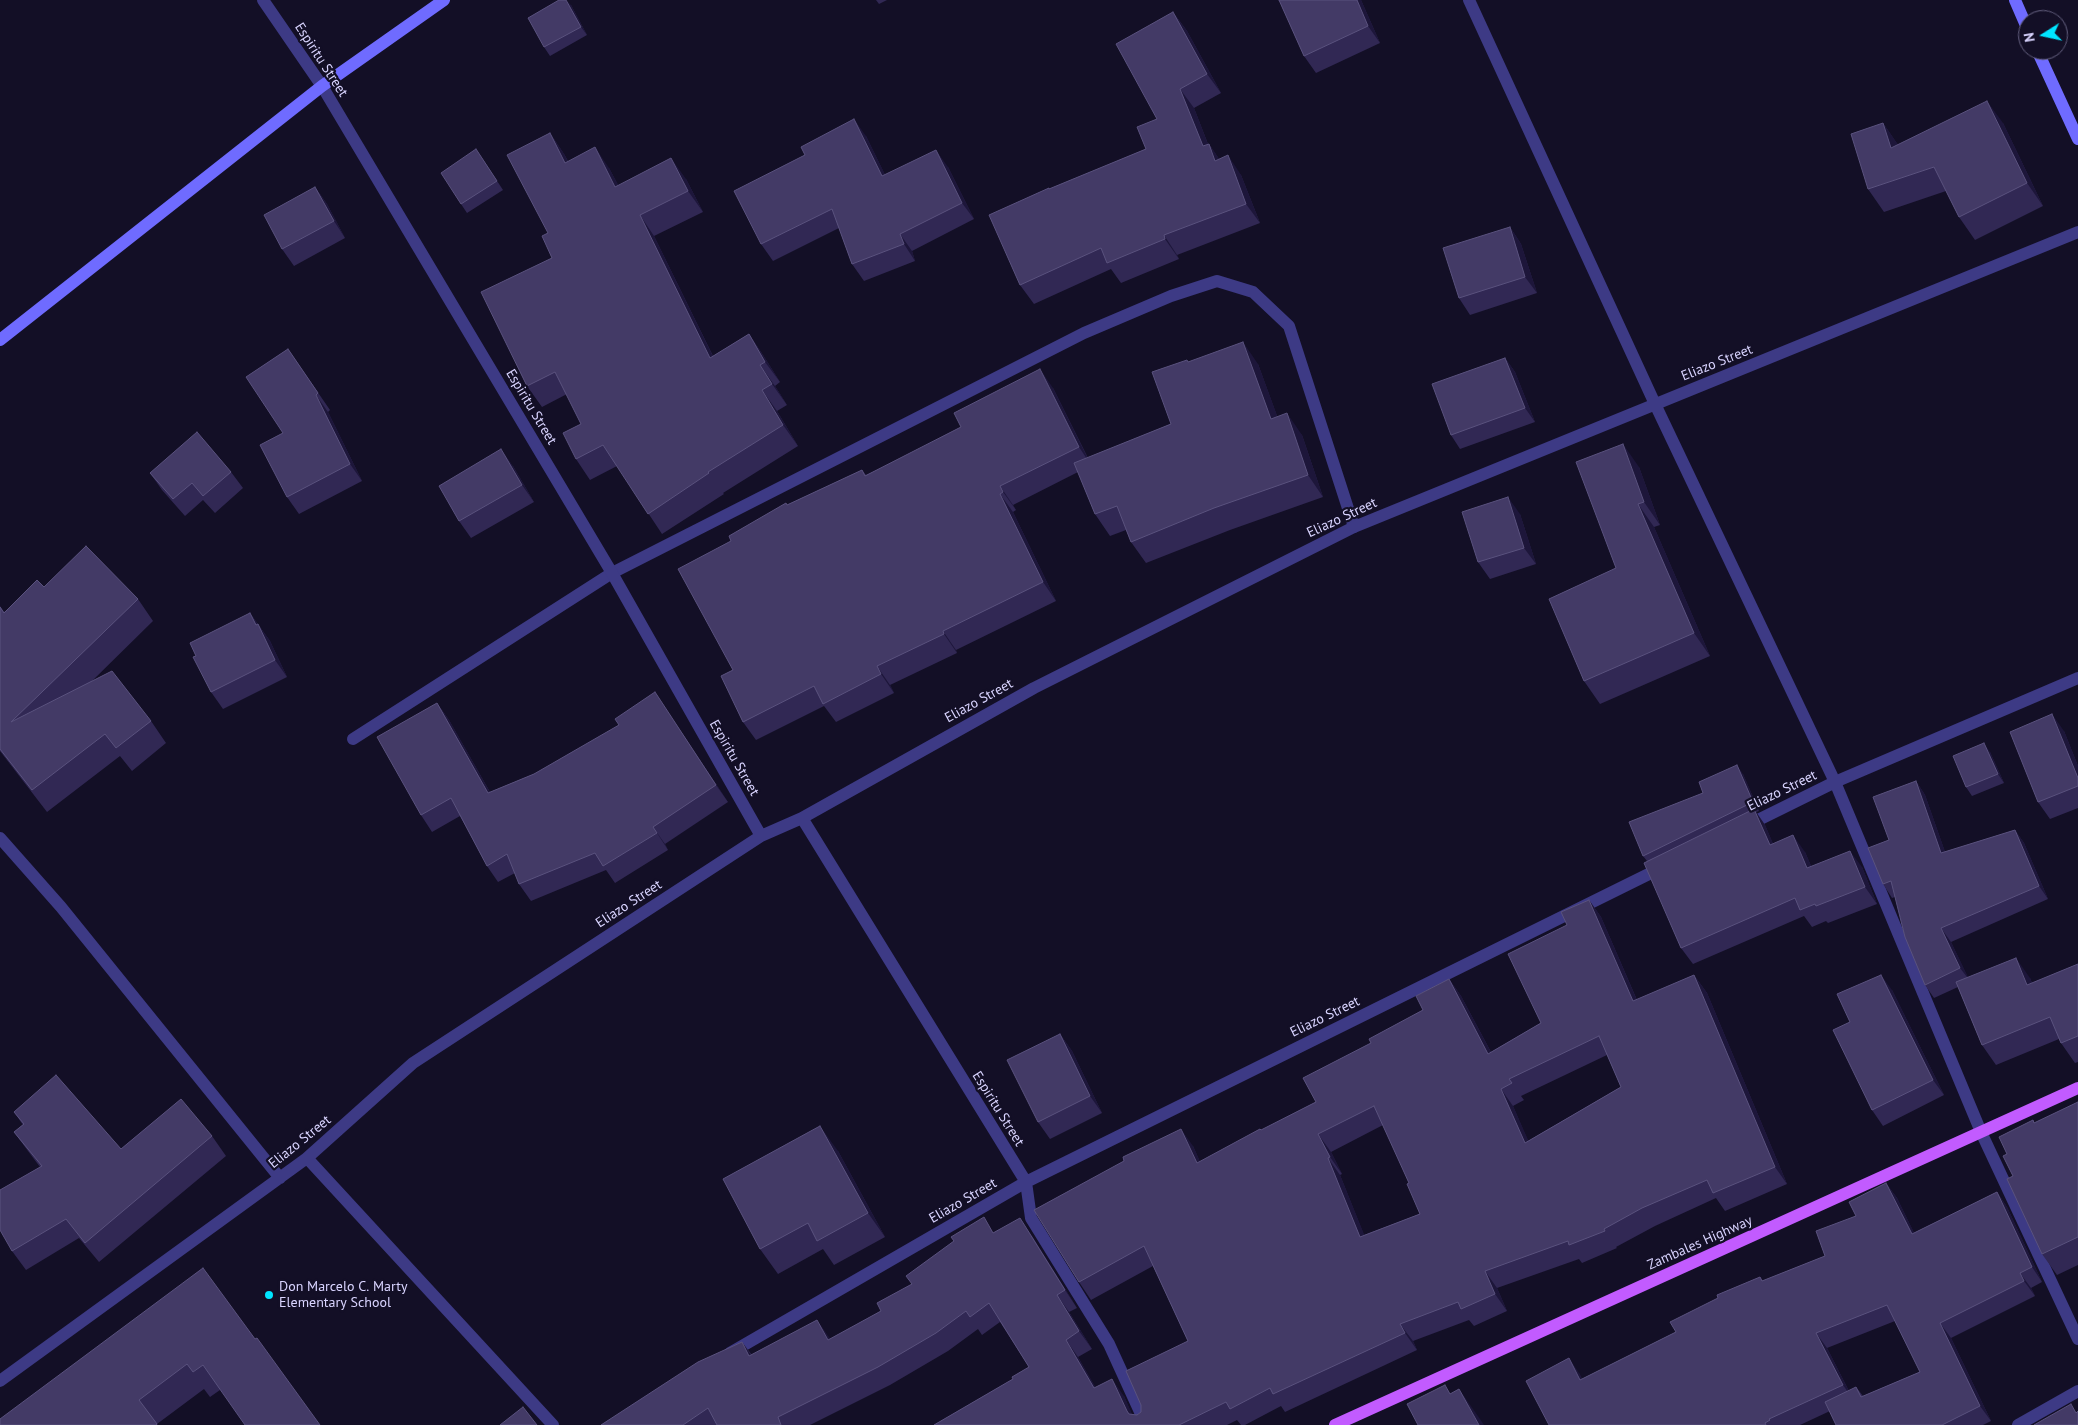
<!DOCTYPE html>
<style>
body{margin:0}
#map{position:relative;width:2078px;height:1425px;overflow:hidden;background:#130f26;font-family:"PT Sans",sans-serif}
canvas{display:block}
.north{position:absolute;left:2018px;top:10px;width:50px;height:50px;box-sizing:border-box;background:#130f26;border:1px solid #625e7d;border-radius:50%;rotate:260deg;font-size:14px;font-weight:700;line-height:20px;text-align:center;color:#d9d4ff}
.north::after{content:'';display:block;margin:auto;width:18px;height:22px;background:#00e5ff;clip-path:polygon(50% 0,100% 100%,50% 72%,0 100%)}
</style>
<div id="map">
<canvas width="2078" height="1425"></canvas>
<div class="north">N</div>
</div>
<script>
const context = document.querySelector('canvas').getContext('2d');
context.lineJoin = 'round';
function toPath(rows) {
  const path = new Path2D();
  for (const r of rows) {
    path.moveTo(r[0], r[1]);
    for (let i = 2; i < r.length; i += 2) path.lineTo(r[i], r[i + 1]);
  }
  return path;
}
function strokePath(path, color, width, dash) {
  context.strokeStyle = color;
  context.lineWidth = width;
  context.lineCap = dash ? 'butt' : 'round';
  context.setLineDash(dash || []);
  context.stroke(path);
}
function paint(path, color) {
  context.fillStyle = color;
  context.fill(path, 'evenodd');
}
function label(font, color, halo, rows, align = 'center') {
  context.font = font + ' "PT Sans",sans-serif';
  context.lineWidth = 4.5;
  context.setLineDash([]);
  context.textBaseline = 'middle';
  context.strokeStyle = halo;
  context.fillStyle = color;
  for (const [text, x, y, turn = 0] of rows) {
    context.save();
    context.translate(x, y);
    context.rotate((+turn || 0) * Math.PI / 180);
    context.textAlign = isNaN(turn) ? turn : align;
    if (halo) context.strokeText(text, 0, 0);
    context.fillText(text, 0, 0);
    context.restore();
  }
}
strokePath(toPath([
 [353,739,612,573,1084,333,1171,296,1217,281,1253,292,1289,326,1354,527]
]), '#3d3a85', 12);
strokePath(toPath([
 [263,0,322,86,612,573,761,836],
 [1469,0,1655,404,1835,782,1981,1132,2078,1339],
 [802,818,1026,1182,1031,1218,1109,1344,1146,1425],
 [1746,826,1835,782,2078,678],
 [0,838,61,907,280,1178],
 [307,1158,553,1425],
 [730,1353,1026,1182,1663,867],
 [0,1381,307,1158,413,1063,761,836,802,818,1034,688,1354,527,2078,232],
 [2018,1425,2078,1391]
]), '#3d3a85', 12);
strokePath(toPath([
 [2015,0,2028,30],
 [2037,50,2078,139],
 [0,340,322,86,444,0]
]), '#6f6bff', 12);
strokePath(toPath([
 [1335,1425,2078,1088]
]), '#c25bff', 12);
paint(toPath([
 [876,0,887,0,879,4],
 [1279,0,1361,0,1380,43,1316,73,1304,56],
 [571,5,587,35,550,56,544,47],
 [1173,12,1187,31,1221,93,1194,108,1208,144,1209,144,1219,159,1241,175,1260,223,1177,255,1179,259,1121,283,1111,269,1034,304,1020,285,1050,189,1146,149,1157,119],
 [1883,123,1898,145,2003,123,2043,206,1975,240,1959,217,1946,191,1884,212,1868,189],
 [550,133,564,154,568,161,609,168,618,185,686,179,703,212,654,236,713,356,749,334,763,355,780,382,775,386,787,405,777,411,798,446,723,493,724,494,662,534,617,466,590,480,576,459,581,424,567,394,542,407,527,386,552,258,548,233],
 [866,136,885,175,948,167,974,219,912,251,915,261,864,281,852,264,839,228,773,261,761,244],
 [482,158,503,190,467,213,461,204],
 [315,187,327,204,345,238,294,266,282,249],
 [1510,227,1521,244,1537,293,1470,315,1459,298],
 [288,349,330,410,328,412,362,481,299,514,287,497,283,433],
 [1505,358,1515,372,1535,422,1460,449,1451,435],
 [1189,362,1258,364,1277,416,1302,435,1323,497,1230,530,1146,563,1131,542,1126,530,1110,536,1095,514,1078,472,1013,505,1016,510,1013,512,1056,601,956,650,957,653,890,685,894,693,836,722,824,706,756,740,743,722,731,541,787,505,862,470,866,475,1053,388,1088,458,1171,424],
 [513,466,534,502,471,538,459,521],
 [1639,467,1660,525,1654,527,1710,656,1600,704,1584,681,1616,568],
 [231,472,243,488,215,513,203,500,185,516,162,490,150,473],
 [1520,514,1536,564,1490,579,1478,562],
 [44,587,138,599,153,621,91,682,151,721,166,743,132,771,120,756,47,812,0,751,0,606,4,612],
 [250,613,270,641,287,677,223,709,211,692],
 [437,703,449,720,490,792,534,774,666,709,728,802,665,844,668,850,615,883,606,870,531,901,519,884,515,873,498,882,487,866,460,816,432,832,421,815],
 [2064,731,2078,766,2078,808,2050,819,2038,802],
 [1990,752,2004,783,1972,796,1966,787],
 [1743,774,1759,811,1756,812,1765,825,1773,844,1805,852,1811,866,1862,867,1877,904,1828,923,1826,921,1812,927,1804,916,1693,964,1681,948,1647,861,1643,856,1703,793],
 [1916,781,1925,795,1945,852,2015,830,2024,843,2048,899,1951,942,1968,978,2030,978,2032,983,2078,964,2078,1062,2075,1063,2061,1043,2059,1039,1996,1065,1982,1045,1958,987,1934,998,1925,985,1895,897,1892,898,1883,884,1889,840],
 [1589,900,1601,917,1637,1000,1694,975,1707,993,1787,1184,1725,1211,1716,1198,1655,1226,1616,1247,1617,1248,1582,1263,1579,1259,1497,1288,1507,1311,1474,1326,1469,1320,1413,1341,1417,1350,1285,1412,1281,1406,1245,1425,1241,1425,1237,1420,1227,1425,934,1425,1013,1379,1029,1367,1000,1322,982,1335,978,1329,948,1351,890,1385,810,1425,601,1425,742,1342,752,1355,830,1339,881,1311,912,1284,995,1232,1032,1236,1077,1308,1069,1312,1092,1349,1078,1357,1095,1387,1124,1396,1132,1415,1137,1415,1141,1412,1188,1341,1153,1266,1091,1300,1079,1282,1193,1146,1200,1162,1316,1102,1371,1043,1423,1010,1449,979,1461,996,1491,1052,1541,1023,1567,925],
 [1607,1055,1621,1087,1528,1141,1513,1106,1524,1100,1521,1096],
 [1383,1125,1409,1183,1420,1214,1364,1235,1340,1175,1342,1174,1331,1152],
 [1892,990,1944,1095,1883,1126,1872,1110,1850,1022],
 [1060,1034,1072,1051,1102,1113,1050,1139,1038,1122],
 [2078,1102,2078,1265,2057,1275,2042,1254,2013,1176,2007,1154,2033,1120,2035,1123],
 [14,1112,121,1149,212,1136,226,1156,99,1262,79,1238,26,1270,12,1251,40,1167,28,1151,14,1132,23,1125],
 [838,1151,885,1237,834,1265,823,1249,778,1274,760,1249],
 [1886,1183,1897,1198,1914,1233,1997,1192,2007,1207,2042,1282,2031,1288,2035,1296,1951,1338,1991,1421,1983,1425,1836,1425,1830,1411,1800,1425,1549,1425,1579,1373,1582,1379,1676,1332,1760,1277,1763,1281,1825,1256,1856,1216],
 [1895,1321,1920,1372,1863,1396,1856,1387,1849,1391,1827,1348],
 [203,1268,220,1390,210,1397,204,1389,157,1424,158,1425,0,1425]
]), '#312854');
paint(toPath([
 [566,0,571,5,587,35,581,27],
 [1357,0,1361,0,1380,43,1368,26],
 [1173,12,1187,31,1221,93,1207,74],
 [1180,89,1194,108,1216,165,1203,146],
 [1987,101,2003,123,2043,206,2027,183],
 [854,119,866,136,894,193,882,176],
 [1883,123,1899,146,1891,148],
 [550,133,564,154,580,184,565,163],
 [1209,144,1222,163,1215,161],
 [595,147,609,168,630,207,615,187],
 [936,150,948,167,974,219,962,203],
 [1228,155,1241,175,1260,223,1246,204],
 [671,158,686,179,703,212,688,191],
 [315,187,327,204,345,238,334,221],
 [640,215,654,236,724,379,710,358],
 [1510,227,1521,244,1537,293,1525,277],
 [900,234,912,251,915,261,904,244],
 [1164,235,1177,255,1179,259,1165,239],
 [749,334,763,355,780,382,765,362],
 [1243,342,1258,364,1286,440,1271,419],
 [1505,358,1515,372,1535,422,1525,408],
 [760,365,775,386,787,405,772,384],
 [1040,369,1053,388,1091,465,1079,447],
 [762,390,777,411,798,446,783,425],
 [316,395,328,412,362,481,350,464],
 [1287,413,1302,435,1323,497,1308,475],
 [1623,444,1639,467,1660,525,1644,502],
 [501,449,513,466,534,502,522,485],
 [1000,486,1013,505,1016,510,1003,492],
 [1000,494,1013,512,1056,601,1043,582],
 [1508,497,1520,514,1536,564,1524,548],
 [1638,504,1654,527,1710,656,1694,633],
 [250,613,270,641,287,677,275,660],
 [943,631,956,650,957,653,944,634],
 [877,666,890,685,894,693,881,674],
 [655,692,666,709,728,802,716,785],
 [437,703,449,720,500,810,488,793],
 [2052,714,2064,731,2078,766,2078,778],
 [1984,743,1990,752,2004,783,1998,774],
 [1737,765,1743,774,1759,811,1753,802],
 [1916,781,1925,795,1950,866,1941,853],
 [1754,809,1765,825,1781,862,1770,845],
 [653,827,665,844,668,850,657,833],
 [2015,830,2024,843,2048,899,2039,886],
 [1793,835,1805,852,1819,884,1807,868],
 [1850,851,1862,867,1877,904,1865,887],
 [1589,900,1601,917,1645,1019,1633,1001],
 [1941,928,1951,942,1970,981,1960,968],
 [2016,958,2030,978,2041,1005,2027,985],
 [1694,975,1707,993,1787,1184,1775,1167],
 [1881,975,1892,990,1944,1095,1933,1080],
 [1449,979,1461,996,1501,1071,1488,1054],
 [1060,1034,1072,1051,1102,1113,1090,1096],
 [1501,1089,1513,1106,1537,1160,1525,1143],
 [820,1126,838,1151,885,1237,868,1213],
 [1181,1129,1193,1146,1209,1181,1197,1163],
 [1318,1134,1331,1152,1342,1174,1330,1157],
 [1328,1158,1340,1175,1372,1254,1360,1237],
 [1886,1183,1897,1198,1922,1249,1912,1234],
 [1997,1192,2007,1207,2042,1282,2032,1267],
 [1020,1218,1032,1236,1077,1308,1065,1290],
 [1485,1271,1497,1288,1507,1311,1495,1294],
 [2020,1273,2031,1288,2035,1296,2024,1281],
 [1057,1295,1069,1312,1092,1349,1079,1331],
 [817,1320,829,1337,840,1358,828,1340],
 [1940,1323,1951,1338,1991,1421,1980,1406],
 [1400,1324,1413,1341,1417,1350,1405,1333],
 [1816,1333,1827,1348,1854,1401,1843,1385],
 [1066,1340,1078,1357,1106,1405,1094,1388],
 [742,1342,754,1359,749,1356],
 [1569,1358,1579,1373,1590,1395,1580,1380],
 [1112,1379,1124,1396,1137,1425,1127,1411],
 [1459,1389,1480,1419,1484,1425,1479,1425]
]), '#1d163a');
const building = toPath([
 [559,0,566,0,581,27,544,47,528,18,559,0],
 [1279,0,1357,0,1368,26,1304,56,1279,0],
 [1173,12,1207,74,1180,89,1203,146,1209,144,1215,161,1228,155,1246,204,1164,235,1165,239,1107,263,1101,248,1020,285,989,215,1049,188,1049,189,1146,149,1137,127,1157,119,1116,44,1173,12],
 [1987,101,2027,183,1959,217,1934,167,1868,189,1851,134,1883,123,1891,148,1987,101],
 [854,119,882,176,936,150,962,203,900,234,904,244,852,264,832,209,761,244,734,191,805,155,801,147,854,119],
 [550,133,565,163,595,147,615,187,671,158,688,191,640,215,710,358,749,334,765,362,760,365,772,384,762,390,783,425,708,472,709,473,648,514,603,445,576,459,563,433,581,424,555,372,527,386,481,292,552,258,542,236,548,233,507,155,550,133],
 [476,149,497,181,461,204,441,173,476,149],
 [315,187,334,221,282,249,264,215,315,187],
 [1510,227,1525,277,1459,298,1443,248,1510,227],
 [1243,342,1271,419,1287,413,1308,475,1214,508,1131,542,1117,506,1095,514,1074,463,1171,424,1152,372,1187,360,1188,362,1243,342],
 [288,349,318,393,316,395,350,464,287,497,260,445,283,433,246,377,288,349],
 [1505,358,1525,408,1451,435,1432,384,1505,358],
 [1040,369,1079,447,1000,486,1003,492,1000,494,1043,582,943,631,944,634,877,666,881,674,823,704,814,686,743,722,721,676,733,670,678,569,731,541,729,536,786,503,787,505,862,470,865,476,961,427,954,413,1040,369],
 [197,432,231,472,203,496,192,483,173,499,150,473,197,432],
 [1623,444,1644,502,1638,504,1694,633,1584,681,1549,599,1616,568,1576,462,1623,444],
 [501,449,522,485,459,521,439,486,501,449],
 [1508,497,1524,548,1478,562,1462,512,1508,497],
 [86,546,138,599,11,722,112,671,151,721,116,748,105,734,32,790,0,749,0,607,4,613,37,580,44,587,86,546],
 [250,613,256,625,258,624,275,660,211,692,193,657,196,656,190,643,250,613],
 [655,692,716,785,653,827,657,833,603,866,595,853,519,884,507,854,487,866,451,798,421,815,377,737,437,703,488,793,534,774,619,725,615,719,655,692],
 [2052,714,2078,778,2078,786,2038,802,2010,732,2052,714],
 [1984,743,1998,774,1966,787,1953,756,1984,743],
 [1737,765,1753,802,1643,856,1629,822,1703,793,1699,782,1737,765],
 [1916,781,1941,853,2015,830,2039,886,1941,928,1960,968,1925,985,1905,937,1891,881,1883,884,1868,848,1889,840,1873,797,1916,781],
 [1754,809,1770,845,1793,835,1807,868,1850,851,1865,887,1816,906,1815,904,1800,910,1795,898,1681,948,1644,863,1754,809],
 [1589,900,1633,1001,1694,975,1775,1167,1713,1193,1707,1180,1642,1208,1604,1229,1605,1231,1569,1245,1568,1241,1485,1271,1495,1294,1461,1309,1458,1302,1400,1324,1405,1333,1273,1394,1270,1388,1230,1409,1226,1402,1179,1425,934,1425,1013,1379,1012,1377,1029,1367,989,1303,970,1317,966,1311,936,1333,878,1367,778,1417,781,1425,717,1425,708,1408,683,1425,601,1425,698,1362,742,1342,749,1356,817,1320,828,1340,881,1311,877,1303,912,1284,906,1276,954,1241,951,1237,984,1217,993,1233,1020,1218,1065,1290,1057,1295,1079,1331,1066,1340,1094,1388,1112,1379,1127,1411,1129,1414,1137,1415,1141,1412,1141,1405,1126,1371,1188,1341,1144,1246,1079,1282,1034,1210,1124,1161,1123,1157,1181,1129,1197,1163,1260,1129,1261,1130,1316,1102,1303,1078,1371,1043,1369,1039,1423,1010,1416,996,1449,979,1488,1054,1541,1023,1508,954,1567,925,1561,912,1589,900],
 [1599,1036,1621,1087,1525,1143,1501,1089,1512,1083,1509,1079,1599,1036],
 [1374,1106,1409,1183,1407,1184,1420,1214,1360,1237,1328,1158,1330,1157,1318,1134,1374,1106],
 [2016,958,2027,985,2078,964,2078,1036,2061,1043,2050,1017,1982,1045,1956,982,2016,958],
 [1881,975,1933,1080,1872,1110,1833,1030,1850,1022,1837,994,1881,975],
 [1060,1034,1090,1096,1038,1122,1007,1060,1060,1034],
 [56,1075,121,1149,181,1099,212,1136,85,1243,66,1219,12,1251,0,1230,0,1190,42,1166,14,1132,24,1124,14,1112,56,1075],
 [2078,1102,2078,1237,2042,1254,2007,1179,2013,1176,2003,1156,2007,1154,1999,1137,2033,1120,2034,1123,2078,1102],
 [820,1126,868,1213,817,1241,808,1223,760,1249,723,1179,820,1126],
 [1886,1183,1912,1234,1997,1192,2032,1267,2020,1273,2024,1281,1940,1323,1980,1406,1942,1425,1836,1425,1825,1402,1856,1387,1861,1397,1920,1372,1887,1305,1816,1333,1843,1385,1769,1419,1770,1420,1765,1423,1766,1425,1549,1425,1526,1381,1569,1358,1580,1380,1676,1332,1670,1322,1718,1298,1717,1295,1760,1277,1762,1281,1825,1256,1816,1231,1856,1216,1849,1202,1886,1183],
 [203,1268,255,1339,257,1338,320,1425,245,1425,203,1365,193,1372,187,1364,139,1400,157,1424,156,1425,0,1425,0,1419,203,1268],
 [1445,1385,1450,1394,1459,1389,1479,1425,1418,1425,1407,1404,1445,1385],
 [2071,1404,2076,1413,2078,1411,2078,1425,2034,1425,2071,1404],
 [523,1407,537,1425,500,1425,523,1407]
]);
paint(building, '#433a66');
strokePath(building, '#5a527e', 1);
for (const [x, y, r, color] of [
 [269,1295,5,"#00e5ff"]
]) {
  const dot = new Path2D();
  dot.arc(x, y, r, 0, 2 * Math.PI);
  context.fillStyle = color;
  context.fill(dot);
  strokePath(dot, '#130f26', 2);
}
label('14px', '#d9d4ff', '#130f26', [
 ["Espiritu Street",321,60,57],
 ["Eliazo Street",1717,363,-22],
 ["Espiritu Street",531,407,59],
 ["Eliazo Street",1342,518,-25],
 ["Eliazo Street",979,701,-29],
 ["Espiritu Street",734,758,60],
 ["Eliazo Street",1782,791,-26],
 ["Eliazo Street",629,904,-33],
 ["Eliazo Street",1325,1017,-26],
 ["Espiritu Street",998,1109,58],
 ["Eliazo Street",300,1142,-39],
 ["Eliazo Street",963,1201,-30],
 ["Zambales Highway",1700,1243,-24]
]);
label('14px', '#d9d4ff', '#130f26', [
 ["Don Marcelo C. Marty",279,1287],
 ["Elementary School",279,1303]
], 'left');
</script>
